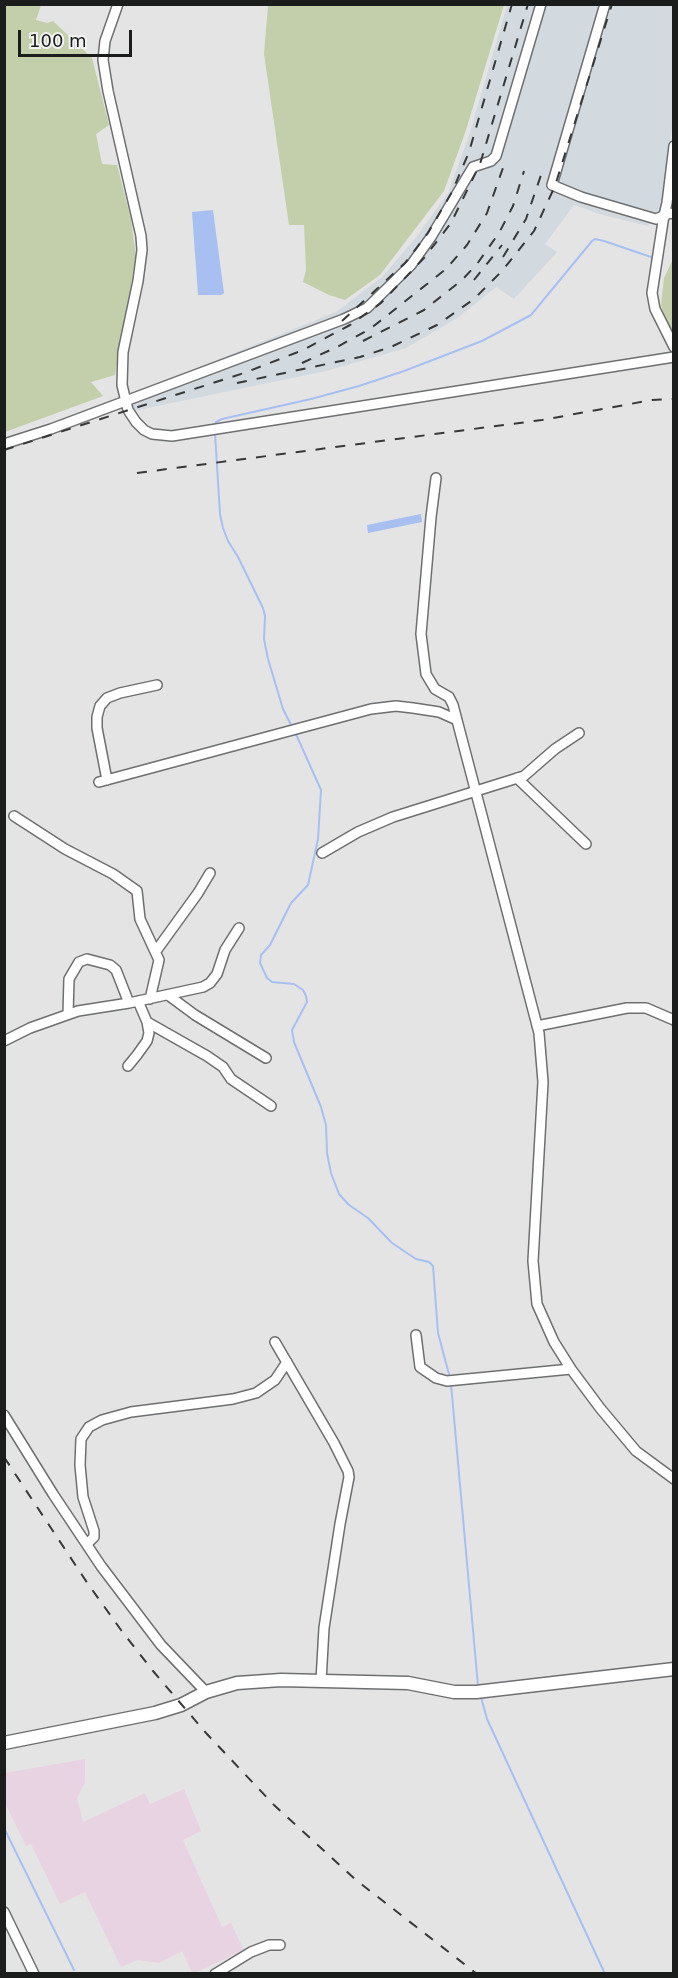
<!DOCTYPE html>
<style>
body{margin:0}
#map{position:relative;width:678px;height:1978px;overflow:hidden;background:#e4e4e5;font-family:"DejaVu Sans",sans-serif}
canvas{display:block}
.frame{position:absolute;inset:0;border:6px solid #1b1c1c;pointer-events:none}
.scale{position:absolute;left:18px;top:30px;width:114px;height:27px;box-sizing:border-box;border:3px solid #1b1c1c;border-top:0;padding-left:8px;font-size:18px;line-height:21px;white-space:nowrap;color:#1b1c1c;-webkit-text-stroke:4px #f1f2f2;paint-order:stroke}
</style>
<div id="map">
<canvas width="678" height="1978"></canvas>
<div class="frame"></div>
<div class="scale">100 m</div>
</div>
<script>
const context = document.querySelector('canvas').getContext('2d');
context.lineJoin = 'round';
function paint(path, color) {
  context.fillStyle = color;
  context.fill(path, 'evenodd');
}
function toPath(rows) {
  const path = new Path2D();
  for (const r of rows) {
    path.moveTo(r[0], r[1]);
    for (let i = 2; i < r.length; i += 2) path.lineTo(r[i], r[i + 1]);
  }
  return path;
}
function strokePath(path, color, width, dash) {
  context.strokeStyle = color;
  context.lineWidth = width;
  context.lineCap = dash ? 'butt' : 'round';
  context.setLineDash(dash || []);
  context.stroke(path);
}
paint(toPath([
 [85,1759,85,1783,77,1798,83,1822,145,1793,150,1804,184,1789,201,1831,183,1840,222,1927,231,1923,244,1950,195,1973,192,1973,182,1951,159,1963,138,1960,121,1967,85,1892,60,1904,31,1844,26,1846,5,1803,5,1773]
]), '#e8d3e2');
paint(toPath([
 [507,5,673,5,673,118,663,202,648,226,603,215,574,205,545,244,557,252,514,299,496,287,459,317,406,348,326,371,133,411,132,404,137,392,336,312,382,277,417,236,448,193,470,133]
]), '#d2d9df');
paint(toPath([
 [4,5,41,5,36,20,47,23,53,21,92,58,109,125,96,134,102,164,117,165,131,219,136,257,115,375,91,382,103,396,5,432],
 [268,5,504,5,465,133,444,191,380,275,345,300,329,295,303,282,306,270,304,225,289,225,264,54],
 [673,259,673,337,667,323,661,305,664,278]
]), '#c3cfaa');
paint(toPath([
 [213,210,224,293,221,295,198,295,192,212],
 [421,514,422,522,368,533,367,525]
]), '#a7c0f1');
strokePath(toPath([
 [214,427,216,422,222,419,311,399,359,386,404,371,482,341,531,315,592,241,595,239,604,241,651,257],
 [215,433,220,514,223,528,228,541,238,557,263,608,265,616,264,639,268,659,283,709,292,727],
 [295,732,321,790,318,839,308,885,291,903,270,945,261,955,260,963,267,978,272,982,294,984,303,990,306,996,307,1002,292,1030,294,1042,321,1107,326,1125,327,1153,331,1173,339,1194,349,1205,368,1218,392,1243,416,1259,429,1262,433,1266,438,1333,450,1378],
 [451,1384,478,1686],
 [481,1697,487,1719,605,1974],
 [4,1828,74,1970]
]), '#a7c0f1', 2);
const minor = toPath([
 [118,4,105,41,103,60,108,91,141,236,142,250,138,281,123,352,122,385,128,410,136,422,144,430,152,434,172,436,674,357],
 [605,4,552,185,581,197,656,219,670,213,674,214],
 [674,146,667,203,664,215,652,293,655,309,674,347],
 [4,444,51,429,344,319,367,308,411,265,431,237,473,167,491,161,496,156,541,4],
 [436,478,431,517,421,634,426,674,435,689,449,697,453,705,539,1033,543,1082,533,1261,537,1304,554,1342,571,1369,600,1408,636,1451,674,1479],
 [517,778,586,844],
 [107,780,97,728,97,717,100,706,107,698,120,693,157,685],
 [99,782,371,709,396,706,413,708,439,712,457,720],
 [14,816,65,849,113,874,137,891,140,919,159,960,150,999],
 [322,853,358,832,393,817,524,776,555,749,579,733],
 [156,951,198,893,210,873],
 [168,995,195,1015,266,1058],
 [68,1014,69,979,79,962,87,959,110,965,116,970,129,1003],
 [147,1022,207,1056,223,1067,231,1079,271,1106],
 [537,1026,627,1008,646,1008,674,1020],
 [4,1041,30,1028,78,1011,129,1003,203,987,210,983,217,974,225,950,239,928],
 [128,1066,137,1055,147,1041,149,1033,147,1022,138,1001],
 [416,1335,420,1367,436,1378,447,1381,571,1369],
 [275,1342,334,1443,348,1471,349,1477,340,1524,324,1628,321,1681],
 [4,1415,53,1494,101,1566,161,1645,206,1692],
 [87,1544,94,1537,94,1531,83,1497,80,1465,81,1439,89,1427,102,1420,131,1412,233,1399,256,1393,275,1380,287,1362],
 [4,1912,34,1974],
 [215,1974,251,1952,269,1945,280,1945]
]);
const major = toPath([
 [4,1743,155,1713,181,1705,206,1692,237,1683,281,1680,408,1683,454,1692,476,1692,674,1669]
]);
strokePath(minor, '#6e6f70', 12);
strokePath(major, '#6e6f70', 15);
strokePath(minor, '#fff', 9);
strokePath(major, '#fff', 12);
strokePath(toPath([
 [503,257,526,219,541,175],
 [474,280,502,245],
 [342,321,405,263,428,233,452,192,469,152,512,4],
 [363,341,424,310,462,280,477,264,499,233,513,206,524,171],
 [302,363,337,347,370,329,446,269,467,245,487,213,504,165],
 [237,383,360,357,391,347,437,325,474,299,502,271,534,231,555,186,612,4],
 [4,450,244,373,303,350,350,325,381,303,424,258,451,223,480,164,528,4],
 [137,473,542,420,652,400,674,399],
 [4,1457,88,1584,121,1630,153,1671,206,1733,274,1805,356,1880,477,1974]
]), '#373838', 2, [10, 10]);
</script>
